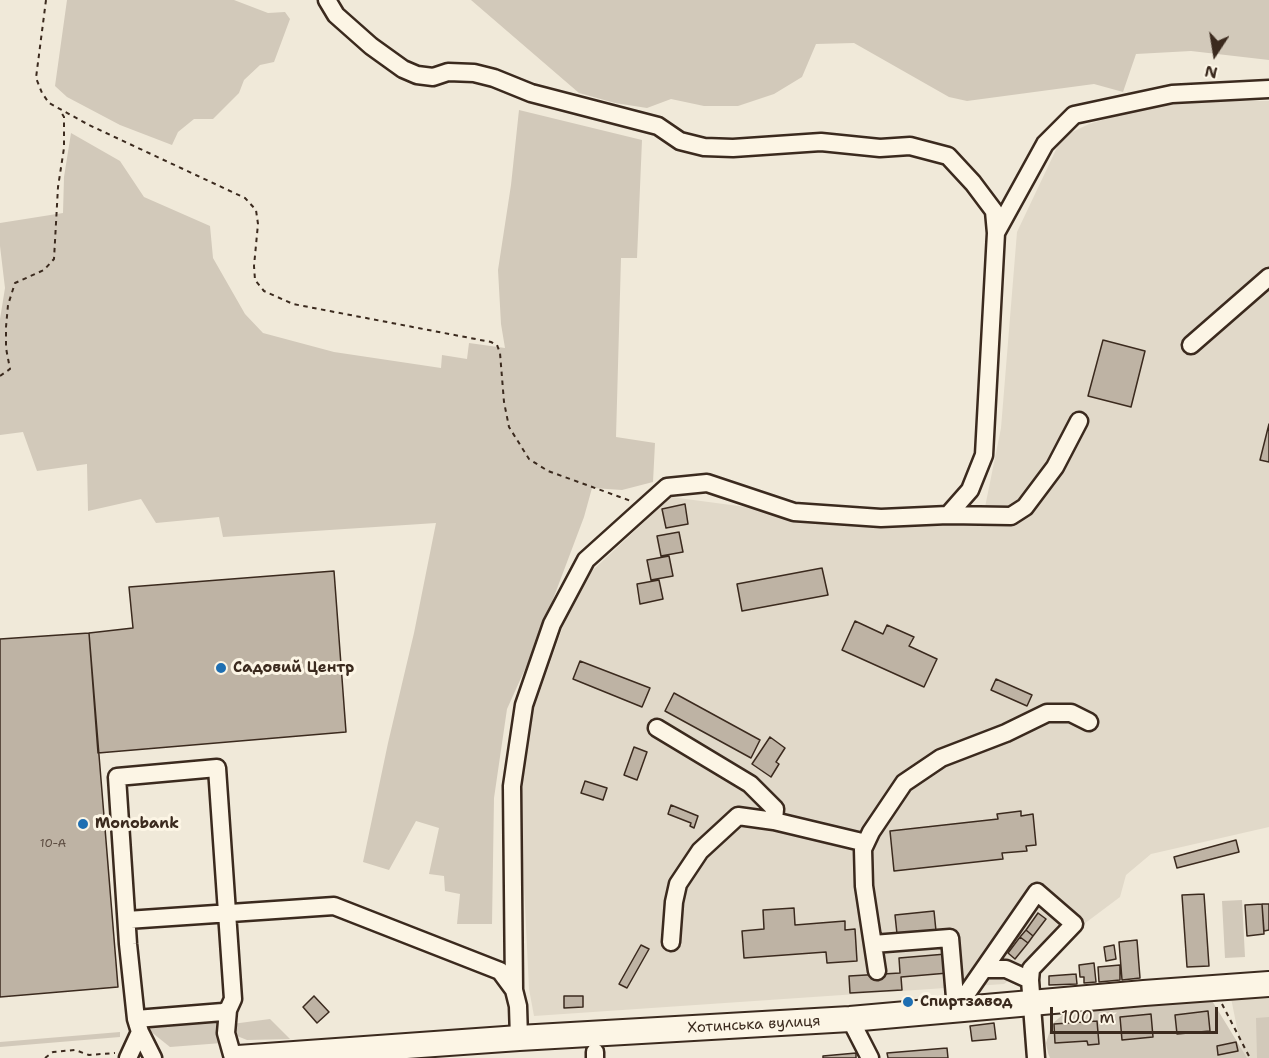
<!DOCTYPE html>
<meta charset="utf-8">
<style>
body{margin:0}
#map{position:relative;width:1269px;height:1058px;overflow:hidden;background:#f0e9d9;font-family:"Shantell Sans",sans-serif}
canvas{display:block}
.north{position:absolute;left:1185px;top:24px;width:60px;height:60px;-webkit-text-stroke:4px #fcf5e5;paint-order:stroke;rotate:192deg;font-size:16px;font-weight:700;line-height:24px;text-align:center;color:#3b2a1e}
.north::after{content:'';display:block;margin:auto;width:21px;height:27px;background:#3b2a1e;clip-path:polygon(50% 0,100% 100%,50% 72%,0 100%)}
.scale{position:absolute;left:1050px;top:1007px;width:168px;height:27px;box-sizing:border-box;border:3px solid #3b2a1e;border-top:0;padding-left:8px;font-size:18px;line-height:21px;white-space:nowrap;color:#3b2a1e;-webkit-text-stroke:4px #fcf5e5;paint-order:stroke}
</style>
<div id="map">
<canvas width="1269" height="1058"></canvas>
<div class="north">N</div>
<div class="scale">100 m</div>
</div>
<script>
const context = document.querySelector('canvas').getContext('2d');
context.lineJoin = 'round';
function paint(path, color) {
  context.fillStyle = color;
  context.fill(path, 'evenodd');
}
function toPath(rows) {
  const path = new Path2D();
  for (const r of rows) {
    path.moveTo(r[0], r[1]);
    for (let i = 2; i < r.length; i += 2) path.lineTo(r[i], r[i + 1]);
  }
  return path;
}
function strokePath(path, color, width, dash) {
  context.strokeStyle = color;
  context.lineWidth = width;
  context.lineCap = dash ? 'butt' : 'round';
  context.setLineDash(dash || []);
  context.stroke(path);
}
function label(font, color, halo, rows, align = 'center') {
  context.font = font + ' "Shantell Sans",sans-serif';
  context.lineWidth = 6;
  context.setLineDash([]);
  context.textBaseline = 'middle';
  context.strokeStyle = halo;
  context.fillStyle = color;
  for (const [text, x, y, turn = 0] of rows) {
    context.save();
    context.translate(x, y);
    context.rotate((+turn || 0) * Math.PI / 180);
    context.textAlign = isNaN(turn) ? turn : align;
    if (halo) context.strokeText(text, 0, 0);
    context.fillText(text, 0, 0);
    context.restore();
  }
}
paint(toPath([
 [1166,101,1269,101,1269,827,1151,854,1126,875,1120,897,1004,984,534,1016,529,989,520,802,528,725,578,584,671,497,866,523,983,517,1001,428,1017,232,1062,137,1089,124],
 [1269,997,1269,1058,1243,1058,1231,998]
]), '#e1d9c9');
paint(toPath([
 [67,0,234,0,268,13,285,12,290,19,274,62,260,65,244,80,239,93,213,119,194,119,178,132,172,145,120,125,67,97,55,86],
 [471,0,1269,0,1269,60,1191,51,1136,54,1123,92,1094,84,967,101,949,97,854,43,816,44,802,77,774,94,738,106,704,106,671,99,647,108,615,103,579,93],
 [519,110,642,140,637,258,621,258,616,437,655,443,653,482,622,490,592,488,584,517,535,647,507,709,494,798,492,924,457,924,460,894,445,891,444,876,429,874,439,828,416,821,389,870,363,862,388,743,414,633,436,523,223,537,219,517,156,523,141,499,88,511,87,464,37,471,23,432,0,435,0,319,5,288,0,246,0,223,63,213,64,177,71,133,120,161,144,197,210,226,213,258,245,314,263,333,334,352,441,368,442,355,467,359,469,343,505,348,501,324,498,270,511,185],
 [1242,900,1245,957,1225,958,1222,901],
 [1211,999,1247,1058,1050,1058,1048,1053,1046,1043,1052,1024,1066,1012],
 [1269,1017,1269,1058,1257,1058,1256,1018],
 [270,1019,290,1039,247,1040,237,1036,232,1030,232,1024],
 [219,1022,222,1043,170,1047,145,1027],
 [120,1032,120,1037,0,1047,0,1042]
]), '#d2c9ba');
const building = toPath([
 [1103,340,1145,351,1131,407,1088,396,1103,340],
 [1269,424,1269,462,1260,460,1269,424],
 [685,504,688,524,666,528,662,509,685,504],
 [679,532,683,552,661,556,657,536,679,532],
 [669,556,673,576,651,580,647,560,669,556],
 [822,568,828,595,742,611,737,584,822,568],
 [334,571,346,732,98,753,89,633,133,628,129,587,334,571],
 [659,580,663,599,640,604,637,584,659,580],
 [855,621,883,634,887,625,914,637,909,646,937,659,924,687,842,650,855,621],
 [89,633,118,987,0,997,0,639,89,633],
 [580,661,650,688,642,707,573,679,580,661],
 [996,679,1032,695,1027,706,991,690,996,679],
 [674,693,760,740,751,758,665,711,674,693],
 [770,737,785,748,776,762,779,764,771,777,752,764,770,737],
 [634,747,647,752,637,780,624,775,634,747],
 [585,781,607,788,603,800,581,793,585,781],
 [671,805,698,816,694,828,690,826,691,823,668,814,671,805],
 [1021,811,1021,816,1033,814,1036,845,1026,846,1027,851,1002,853,1003,859,894,871,890,831,998,819,997,814,1021,811],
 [1236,840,1239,852,1177,868,1174,857,1236,840],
 [1204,894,1209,966,1187,967,1182,895,1204,894],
 [1262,904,1269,904,1269,930,1264,931,1262,904],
 [1262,904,1264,934,1247,936,1245,905,1262,904],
 [794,908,795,925,845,921,845,930,855,929,857,961,827,963,826,952,744,958,742,931,764,929,763,910,794,908],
 [934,911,936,931,897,934,895,915,934,911],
 [1038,913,1046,919,1033,936,1026,930,1038,913],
 [1026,930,1033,936,1028,943,1020,937,1026,930],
 [1020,937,1028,943,1015,959,1008,953,1020,937],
 [1137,940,1140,978,1122,980,1119,942,1137,940],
 [641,945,649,949,627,988,619,984,641,945],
 [1114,945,1116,959,1106,961,1104,947,1114,945],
 [946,954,948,973,901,977,902,990,850,993,849,976,900,973,899,958,946,954],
 [1094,963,1096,982,1084,983,1084,977,1080,977,1079,965,1094,963],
 [1120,965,1120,980,1099,982,1098,967,1120,965],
 [1076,974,1077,984,1049,985,1049,976,1076,974],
 [314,996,329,1012,317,1023,303,1007,314,996],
 [564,996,583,996,583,1007,564,1008,564,996],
 [1208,1011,1210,1031,1177,1034,1175,1015,1208,1011],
 [1151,1014,1153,1037,1122,1040,1120,1017,1151,1014],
 [1097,1021,1099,1044,1088,1045,1087,1041,1055,1043,1054,1024,1097,1021],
 [994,1023,996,1039,972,1041,970,1026,994,1023],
 [1236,1042,1238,1051,1218,1055,1217,1046,1236,1042],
 [947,1048,948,1058,888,1058,887,1053,947,1048],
 [856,1053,856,1058,823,1058,823,1056,856,1053]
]);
paint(building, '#beb3a4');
strokePath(building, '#3b2a1e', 1.5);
const minor = toPath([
 [327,0,336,15,371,46,403,69,417,75,433,77,448,72,474,73,494,78,531,93,658,126,680,141,704,147,733,148,821,142,880,148,910,146,948,156,973,183,994,211,996,233],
 [1191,345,1269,277],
 [948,515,1011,516,1025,507,1055,467,1079,421],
 [657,728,750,784,775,809,774,821,866,843],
 [127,920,334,906,500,971,514,990],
 [671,942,674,902,678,884,700,851,738,816,774,821],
 [873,944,950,938,956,1009],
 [984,969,1006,969,1030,980],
 [877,971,864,886,863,849,871,832,904,783,941,758,1006,733,1047,713,1071,713,1089,722],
 [956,1009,1037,892,1074,924,1031,969,1030,980,1036,1058],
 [136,1019,223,1012,228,1010],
 [850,1019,870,1058],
 [519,1038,518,1006,514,990,512,786,524,705,552,624,586,560,667,487,707,483,794,512,881,518,948,515,970,490,984,455,996,233,1045,144,1074,115,1172,94,1269,89],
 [595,1052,595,1058],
 [128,1058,140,1032],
 [153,1058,140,1032,136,1019,128,944,117,777,217,768,233,999,228,1010,226,1033,233,1058]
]);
const highway = toPath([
 [238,1058,519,1038,850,1019,1144,993,1269,984]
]);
strokePath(minor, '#3b2a1e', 21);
strokePath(highway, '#3b2a1e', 28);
strokePath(toPath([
 [46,0,36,78,42,93,49,103,89,125,245,198,256,210,258,224,254,266,255,280,264,291,293,304,491,342,497,345,500,353,504,402,509,427,529,459,548,471,631,501],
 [0,376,10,369,6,348,6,327,8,305,15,283,44,270,54,259,58,187,64,148,64,117,61,112],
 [1222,1004,1250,1058],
 [45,1058,53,1052,75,1050,89,1055,115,1053]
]), '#3b2a1e', 2, [4.5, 4.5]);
strokePath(minor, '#fcf5e5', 16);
strokePath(highway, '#fcf5e5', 24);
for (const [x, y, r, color] of [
 [221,668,6,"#1f6fb2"],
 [83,824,6,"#1f6fb2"],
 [908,1002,6,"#1f6fb2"]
]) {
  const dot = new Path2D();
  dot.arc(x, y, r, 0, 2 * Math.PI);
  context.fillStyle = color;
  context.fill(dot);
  strokePath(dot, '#fcf5e5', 2);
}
label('12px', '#5c4c40', null, [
 ["10-А",53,844]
]);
label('bold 15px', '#3b2a1e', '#fcf5e5', [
 ["Садовий Центр",233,668],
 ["Monobank",95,824],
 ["Спиртзавод",920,1002]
], 'left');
label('15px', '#3b2a1e', '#fcf5e5', [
 ["Хотинська вулиця",754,1025,-3]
]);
</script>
